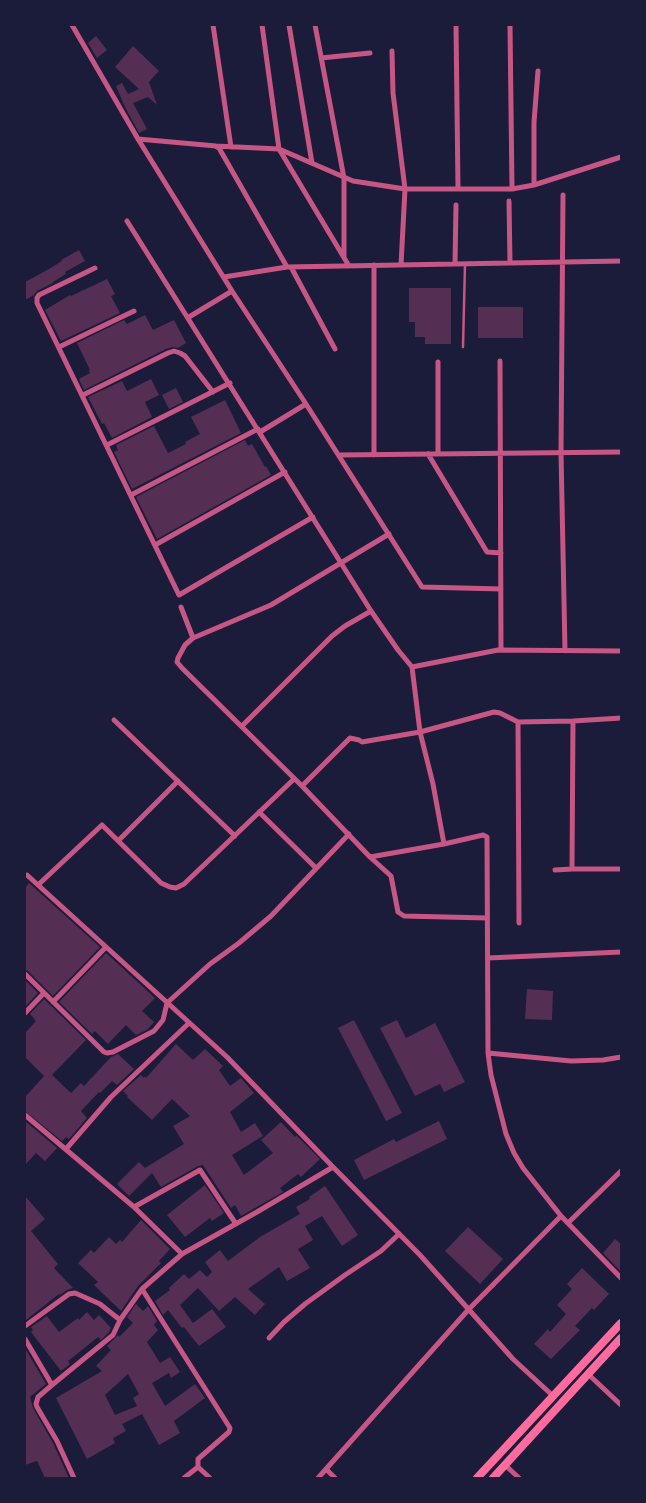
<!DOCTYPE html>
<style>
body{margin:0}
#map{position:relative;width:646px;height:1503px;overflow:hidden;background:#1b1b3a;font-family:Lato,sans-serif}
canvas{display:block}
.frame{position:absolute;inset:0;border:26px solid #1b1b3a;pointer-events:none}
</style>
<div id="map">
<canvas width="646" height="1503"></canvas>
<div class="frame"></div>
</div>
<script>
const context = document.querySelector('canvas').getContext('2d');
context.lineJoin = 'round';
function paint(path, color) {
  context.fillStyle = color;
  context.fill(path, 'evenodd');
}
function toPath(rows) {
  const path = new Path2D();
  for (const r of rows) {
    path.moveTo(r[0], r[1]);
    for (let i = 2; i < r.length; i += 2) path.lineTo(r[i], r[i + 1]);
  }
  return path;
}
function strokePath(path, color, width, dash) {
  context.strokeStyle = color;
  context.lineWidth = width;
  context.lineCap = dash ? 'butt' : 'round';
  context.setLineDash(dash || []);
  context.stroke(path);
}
paint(toPath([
 [96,36,107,50,97,58,88,43],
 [133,46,159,71,149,82,157,105,148,97,133,103,147,129,139,133,125,107,116,86,122,83,128,94,139,89,115,67],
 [79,250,85,261,65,272,66,274,53,282,53,283,37,291,34,295,25,300,25,282,49,269,62,261,61,260],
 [107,279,115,294,111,296,120,313,61,341,45,310,70,295,71,296],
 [409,288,451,288,451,344,425,344,425,337,415,337,415,322,409,322],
 [478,307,523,307,523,338,478,338],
 [145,315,153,330,174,320,186,343,178,348,173,347,166,349,84,390,79,379,90,373,89,371,90,370,77,343,124,320,127,324],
 [151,379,159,395,145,402,152,417,112,438,104,423,102,424,88,397,122,381,127,391],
 [176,388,183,402,169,409,162,395],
 [225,400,241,433,132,489,114,452,118,450,116,445,154,426,168,453,186,444,185,442,200,434,191,417],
 [245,440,248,446,252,444,265,467,266,466,271,475,157,539,136,497],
 [29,883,100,947,53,996,28,971,25,970,25,888],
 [106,953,155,998,142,1011,154,1022,147,1030,136,1035,126,1025,108,1044,95,1031,92,1034,59,1002],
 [25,980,38,993,25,1007],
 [527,989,553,991,552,1020,525,1019],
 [44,999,86,1040,52,1075,71,1093,81,1083,84,1086,111,1057,118,1054,134,1069,117,1085,112,1081,100,1093,99,1092,81,1111,87,1118,69,1139,66,1137,62,1141,25,1111,25,1097,44,1076,25,1057,25,1033,36,1021,30,1014],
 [354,1020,402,1113,386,1121,338,1028],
 [397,1020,406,1038,435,1023,465,1082,444,1092,440,1084,415,1096,380,1028],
 [176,1044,193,1060,205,1049,223,1066,219,1070,230,1086,241,1078,254,1093,230,1112,241,1132,255,1123,263,1136,232,1155,244,1175,273,1153,261,1140,281,1122,295,1137,296,1135,320,1159,301,1177,298,1174,280,1188,283,1192,241,1216,235,1205,231,1208,203,1165,198,1166,161,1187,152,1173,129,1196,117,1184,139,1162,145,1168,184,1144,173,1126,190,1116,172,1099,152,1120,127,1097,128,1096,123,1091,141,1075,144,1078,145,1076,146,1078],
 [25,1121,57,1148,45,1161,36,1153,25,1165],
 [439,1121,447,1139,364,1180,354,1160,394,1139,396,1142],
 [205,1185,224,1213,212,1221,210,1218,185,1237,167,1215],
 [325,1186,358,1235,342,1246,322,1216,305,1226,313,1240,298,1249,310,1268,287,1281,279,1267,248,1289,265,1304,255,1315,235,1297,219,1311,198,1288,180,1305,193,1323,212,1309,226,1327,199,1346,184,1327,182,1328,168,1310,163,1315,155,1301,170,1290,169,1288,184,1274,189,1279,200,1270,207,1277,212,1272,205,1262,220,1250,228,1261,260,1237,300,1214,296,1207,310,1199,309,1197],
 [25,1196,45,1219,31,1231,58,1264,54,1268,73,1288,67,1290,60,1295,59,1294,26,1320],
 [141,1220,170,1249,159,1261,161,1263,138,1286,121,1311,94,1285,98,1282,78,1263,91,1250,94,1253,109,1237,116,1244,120,1240,122,1242],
 [468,1227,503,1259,480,1284,445,1251],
 [615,1239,621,1244,621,1272,603,1253],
 [582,1268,609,1294,594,1310,592,1308,575,1326,580,1330,551,1359,534,1344,548,1329,550,1332,566,1314,557,1305,572,1289,567,1284],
 [136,1304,143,1311,148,1306,157,1321,154,1325,158,1330,147,1342,160,1363,170,1357,180,1372,171,1378,169,1373,152,1383,165,1406,195,1384,205,1398,174,1421,180,1433,159,1445,142,1414,122,1424,126,1431,113,1438,115,1443,87,1459,56,1398,102,1371,96,1366,111,1350,107,1346,118,1335,119,1337,133,1323,127,1317],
 [128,1374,139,1394,133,1398,137,1406,115,1415,105,1395],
 [87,1312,94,1320,99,1315,111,1328,109,1332,101,1340,98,1337,77,1354,68,1361,70,1364,61,1371,31,1332,33,1330,31,1327,47,1316,59,1332,78,1318,79,1320],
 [25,1348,46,1384,30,1397,33,1408,53,1443,69,1478,45,1478,37,1461,25,1465]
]), '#542f53');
strokePath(toPath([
 [463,347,465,264]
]), '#c65784', 2.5);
strokePath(toPath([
 [72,25,138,139,232,291,306,404,422,587,501,589],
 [213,25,231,147],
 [262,25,279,149,349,266],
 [289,25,312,163],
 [315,25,344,178,344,257],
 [456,25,458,189],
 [510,25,512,189],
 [392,51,393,93,405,189,401,265],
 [321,58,370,53],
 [138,139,216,146,279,149,353,181,405,189,512,189,534,185,621,157],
 [217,147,219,148,287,267],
 [534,185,534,122,538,71],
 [563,195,561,452,565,651],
 [509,201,510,263],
 [127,221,371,611,398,650,412,667,420,732,433,784,444,844],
 [455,264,456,205],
 [291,267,335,349],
 [95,268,39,295,37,298,37,303,179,595,313,517],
 [224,277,287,267,621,261],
 [189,317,232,291],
 [59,347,134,311],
 [500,361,501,650],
 [83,395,168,353,174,351,180,353,185,356,213,392],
 [260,432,306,404],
 [107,445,230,383],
 [428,454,487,552,501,553],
 [438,454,438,362],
 [339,455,621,452],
 [374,455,374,265],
 [131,495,258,429],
 [389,534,271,605,193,638,185,645,178,658,177,662,182,668,302,786,370,857,391,876,398,912,404,916,487,918],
 [155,545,285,472],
 [181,607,193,638],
 [412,667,498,650,621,651],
 [114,720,235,836],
 [573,721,572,869,621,869],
 [518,722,519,923],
 [242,726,332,636,345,626,371,611],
 [302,786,350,738,359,740,362,742,420,732,494,712,500,713,518,722,573,721,621,718],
 [259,812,316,868],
 [119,840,178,781],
 [370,857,444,844,483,835,487,837,488,1053,491,1075,506,1134,514,1153,523,1168,561,1216,621,1278],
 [555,870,572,869],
 [25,875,27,875,227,1057,333,1167,420,1255,513,1359,552,1395],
 [38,885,102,825,161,883,170,887,176,888,184,884,294,779],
 [488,958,621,952],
 [25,974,104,1052,107,1053,113,1052,154,1031,163,1020,167,1003,210,964,239,943,271,916,349,834],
 [53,1002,106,947],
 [25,1013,44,993],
 [488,1053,571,1061,603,1060,621,1057],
 [25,1115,134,1207],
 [66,1149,111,1097,189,1023],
 [568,1223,621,1171],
 [182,1254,134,1207,200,1170,236,1224],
 [142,1289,230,1428,229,1432,198,1459,198,1467,184,1478],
 [25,1326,69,1294,75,1293,100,1304,120,1320],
 [269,1338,284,1322,305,1304,345,1275,381,1251,399,1234],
 [25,1339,52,1385],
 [588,1374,621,1405],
 [505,1465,519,1478],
 [198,1467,210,1478],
 [326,1469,335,1478],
 [74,1478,57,1441,37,1407,36,1404,38,1397,52,1385,113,1335,120,1320,142,1289,182,1254,257,1212,333,1167],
 [318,1478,469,1309,561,1216]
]), '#c65784', 5);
strokePath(toPath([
 [477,1478,621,1323],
 [493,1478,621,1338]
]), '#ff6b9d', 8);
</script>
